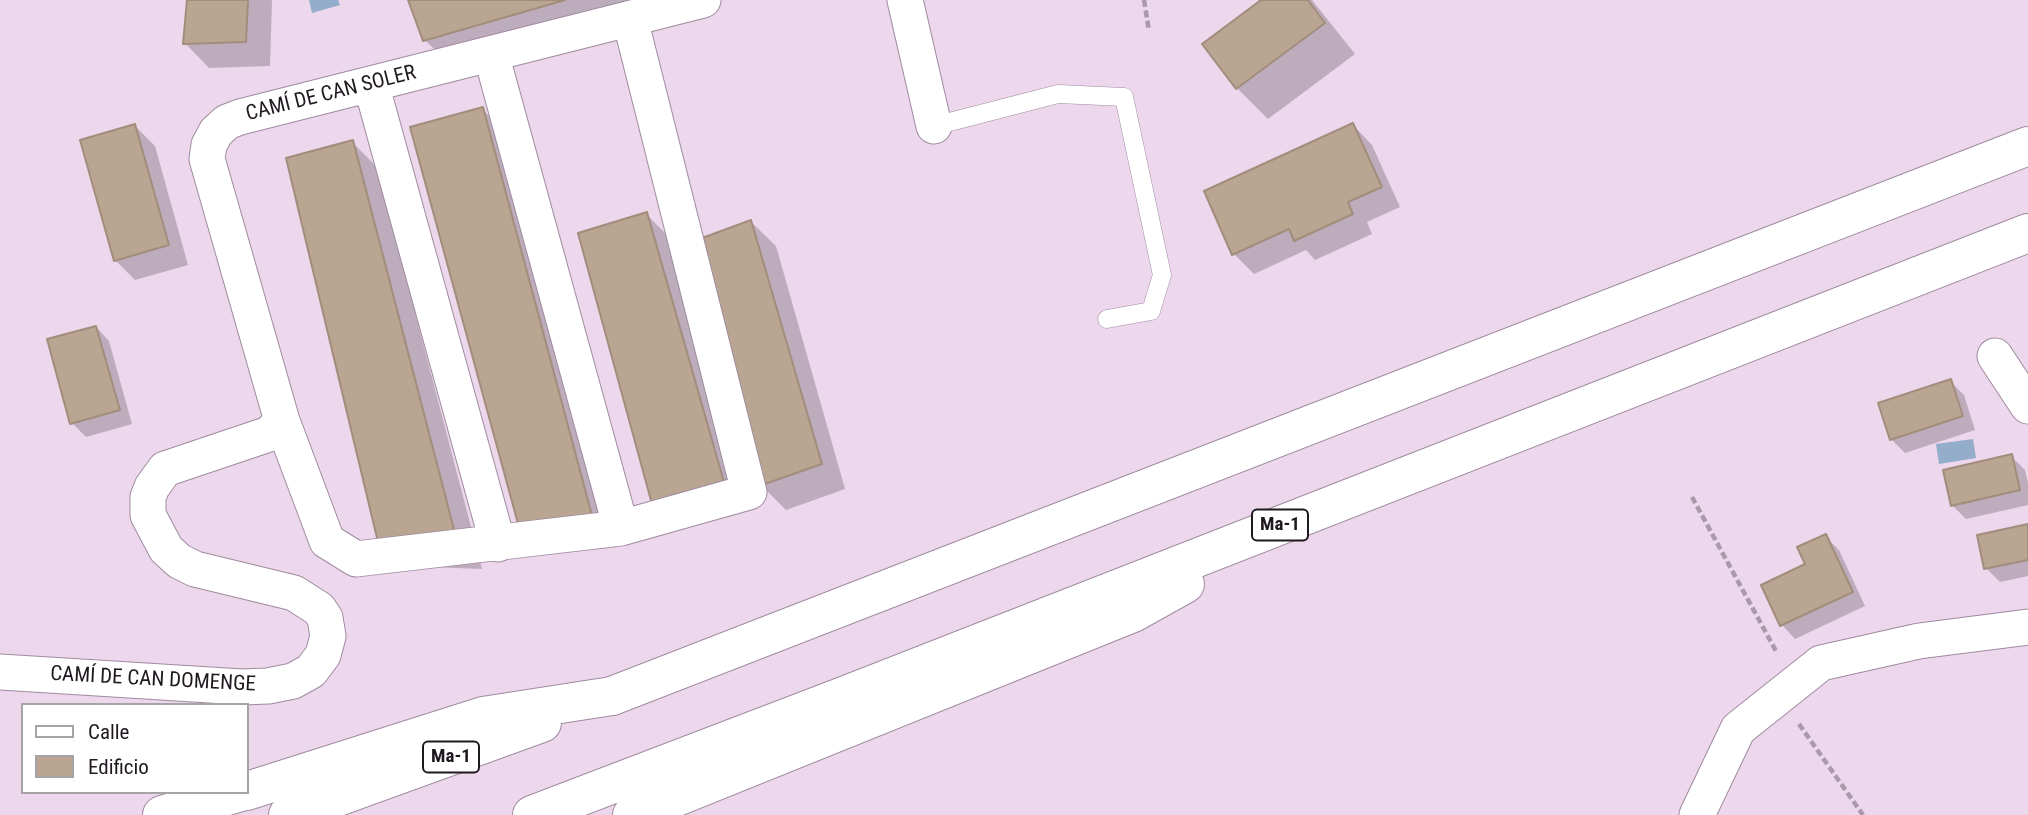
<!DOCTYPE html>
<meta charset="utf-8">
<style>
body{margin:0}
#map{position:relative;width:2028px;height:815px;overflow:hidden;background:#ecd7ec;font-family:"Roboto Condensed",sans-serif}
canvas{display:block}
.legend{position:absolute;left:21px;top:703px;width:228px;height:91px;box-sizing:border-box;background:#fff;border:2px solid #a5a3a5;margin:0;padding:9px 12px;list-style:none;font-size:21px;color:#1f181f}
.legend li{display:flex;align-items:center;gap:14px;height:35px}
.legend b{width:35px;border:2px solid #a5a3a5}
</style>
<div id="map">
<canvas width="2028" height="815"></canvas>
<ul class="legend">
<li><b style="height:9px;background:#fff"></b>Calle</li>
<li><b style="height:19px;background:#baa593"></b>Edificio</li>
</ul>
</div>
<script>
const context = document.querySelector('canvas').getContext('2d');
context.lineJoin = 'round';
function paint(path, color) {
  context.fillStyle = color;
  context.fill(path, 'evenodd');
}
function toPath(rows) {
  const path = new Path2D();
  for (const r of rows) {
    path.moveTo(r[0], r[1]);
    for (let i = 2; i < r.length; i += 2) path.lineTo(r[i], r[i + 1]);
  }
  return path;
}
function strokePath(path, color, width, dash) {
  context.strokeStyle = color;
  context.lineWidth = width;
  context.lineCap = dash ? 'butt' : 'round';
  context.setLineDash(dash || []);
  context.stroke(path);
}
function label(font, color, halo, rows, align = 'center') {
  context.font = font + ' "Roboto Condensed",sans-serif';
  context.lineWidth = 5;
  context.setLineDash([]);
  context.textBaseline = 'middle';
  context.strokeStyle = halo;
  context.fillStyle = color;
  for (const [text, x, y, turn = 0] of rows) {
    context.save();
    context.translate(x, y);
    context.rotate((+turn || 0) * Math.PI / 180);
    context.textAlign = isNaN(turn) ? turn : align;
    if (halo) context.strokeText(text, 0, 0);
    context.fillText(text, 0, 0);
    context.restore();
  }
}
paint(toPath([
 [309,0,338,0,340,5,312,13],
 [1973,439,1976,458,1939,464,1936,444]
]), '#94adca');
paint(toPath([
 [188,0,272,0,270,66,209,68,185,43],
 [410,0,673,0,450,65,425,40],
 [1264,0,1312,0,1355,54,1268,119,1237,88,1205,44],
 [482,109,507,134,618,547,546,555,522,530],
 [1353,125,1372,145,1400,207,1367,222,1372,234,1315,260,1306,250,1254,274,1234,254],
 [135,126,155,146,188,265,135,280,115,260],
 [352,142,377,167,482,569,404,566],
 [646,214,671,239,747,507,678,528],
 [751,222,776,246,845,489,786,510,761,485],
 [96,327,109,341,132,424,86,437,72,423],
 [1950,381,1964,395,1975,430,1905,453,1891,439],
 [2011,456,2025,470,2028,483,2028,505,1966,519,1952,505],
 [2028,526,2028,576,2000,582,1986,568],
 [1825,536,1839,550,1865,606,1795,639,1782,625,1763,586,1808,565]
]), '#0003');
const building = toPath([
 [187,0,248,0,246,42,183,44,187,0],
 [408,0,565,0,423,41,408,0],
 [1261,0,1308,0,1325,23,1236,89,1202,44,1261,0],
 [483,107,594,523,520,531,410,127,483,107],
 [1353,123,1382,187,1348,202,1353,214,1294,241,1289,229,1232,255,1204,191,1353,123],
 [135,124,169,245,114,261,80,140,135,124],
 [353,140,458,545,378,542,286,158,353,140],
 [647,212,724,482,652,504,578,233,647,212],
 [751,220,822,464,759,486,694,241,751,220],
 [96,326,120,410,70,424,47,339,96,326],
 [1951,379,1963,416,1890,440,1878,403,1951,379],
 [2012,454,2020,490,1951,506,1943,470,2012,454],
 [2028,524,2028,560,1984,569,1977,535,2028,524],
 [1826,534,1853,592,1780,626,1761,585,1805,564,1797,547,1826,534]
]);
paint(building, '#baa593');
strokePath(building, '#a28d7c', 2);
const service = toPath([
 [934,126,1058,94,1124,97,1162,275,1151,311,1107,319]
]);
const minor = toPath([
 [905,0,934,126],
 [630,19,749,492,621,528,356,559,327,541,282,421,207,159,209,145,216,132,227,122,240,117,703,0],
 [491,54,621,528],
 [371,84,498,544],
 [1995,356,2028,406],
 [0,672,242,687,268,686,293,681,311,671,323,655,328,636,325,618,319,609,294,593,195,569,179,561,166,549,148,515,148,497,152,487,165,469,269,434,282,421],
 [1697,815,1738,729,1821,663,1919,641,2028,627]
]);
const trunk = toPath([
 [247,791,483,716,612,696],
 [162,815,241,792],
 [288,815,542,723]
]);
const motorway = toPath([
 [612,696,2028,146],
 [532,815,841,697,2028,233],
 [632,815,1133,613,1185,584]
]);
strokePath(service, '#9f8b9f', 19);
strokePath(minor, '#9f8b9f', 37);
strokePath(trunk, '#9f8b9f', 40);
strokePath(motorway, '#9f8b9f', 40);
strokePath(toPath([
 [1144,0,1149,31],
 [1692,497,1777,653],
 [1799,724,1863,815]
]), '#a9a', 4.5, [7, 3.5]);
strokePath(service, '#fff', 18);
strokePath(minor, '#fff', 35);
strokePath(trunk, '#fff', 38);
strokePath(motorway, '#fff', 38);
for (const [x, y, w] of [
 [1280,525,56],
 [451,757,56]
]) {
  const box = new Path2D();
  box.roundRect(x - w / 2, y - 15.5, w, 31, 5);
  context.fillStyle = '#fff';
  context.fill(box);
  strokePath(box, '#1f181f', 2);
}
label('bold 19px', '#1f181f', null, [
 ["Ma-1",1280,525],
 ["Ma-1",451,757]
]);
label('21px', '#1f181f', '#fff', [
 ["CAMÍ DE CAN SOLER",331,94,-14],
 ["CAMÍ DE CAN DOMENGE",153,680,3]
]);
</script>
